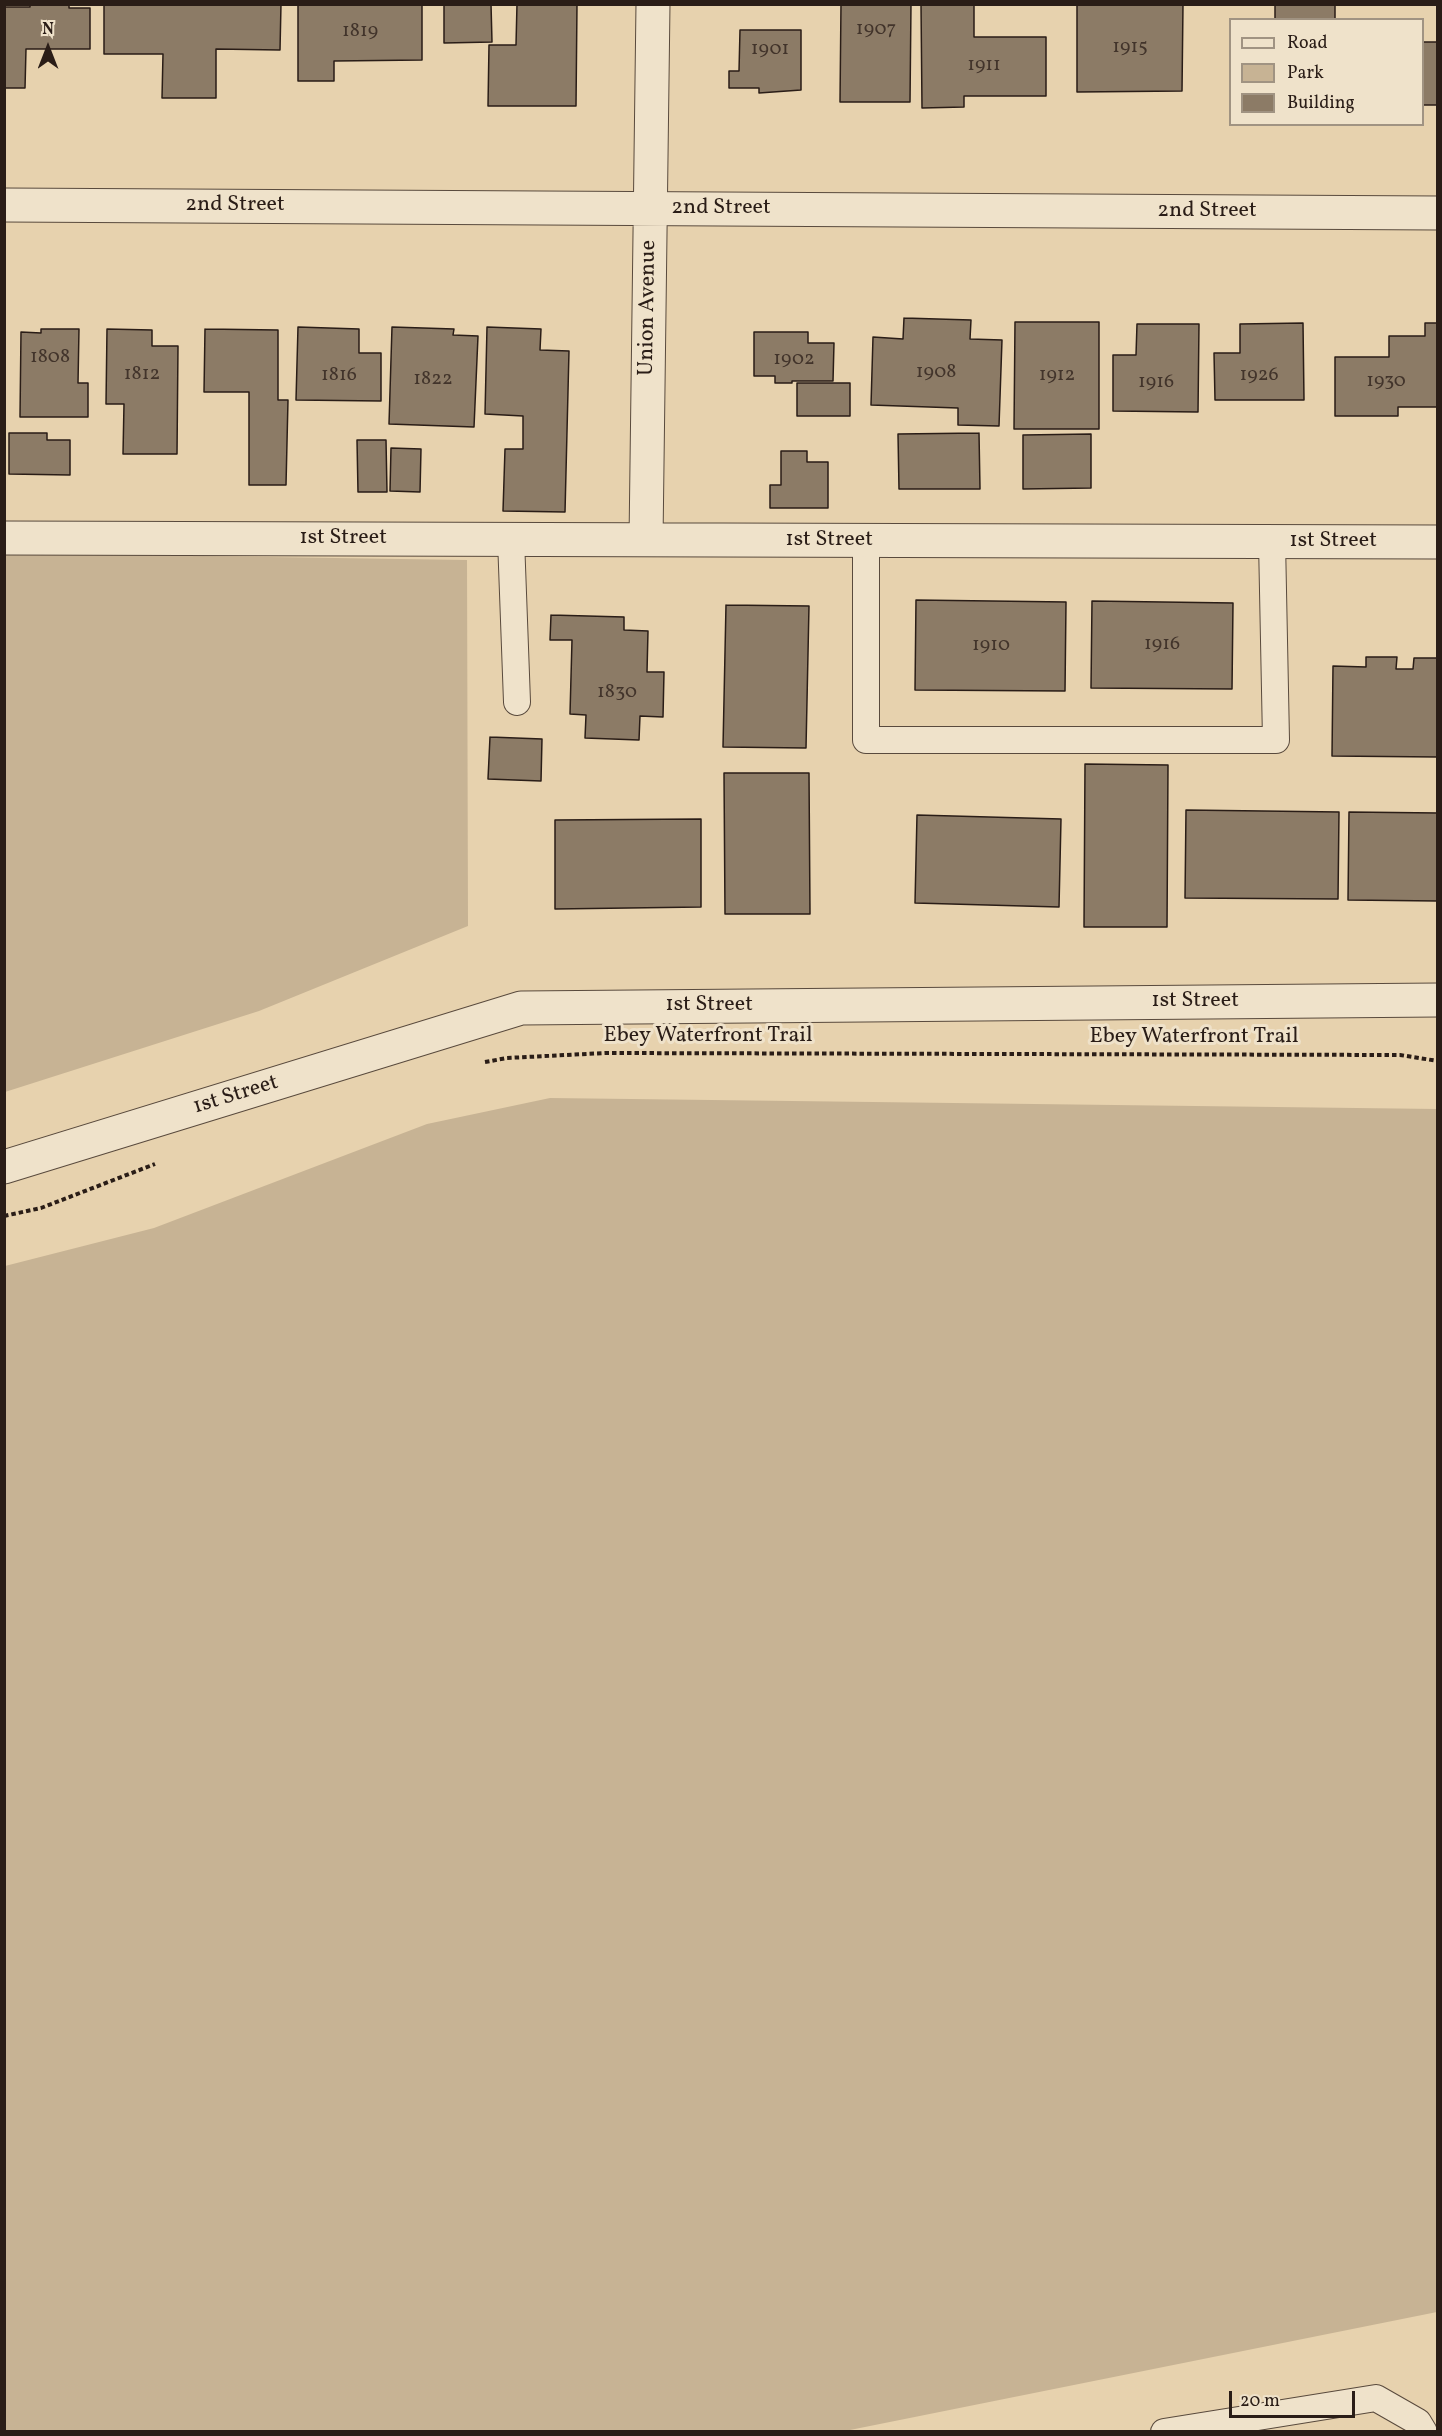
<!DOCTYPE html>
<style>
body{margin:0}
#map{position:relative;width:1442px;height:2436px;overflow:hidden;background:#e7d2ae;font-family:Vollkorn,serif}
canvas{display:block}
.frame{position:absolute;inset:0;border:6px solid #2a1d17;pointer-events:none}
.legend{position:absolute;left:1229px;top:18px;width:195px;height:108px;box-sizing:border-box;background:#efe2ca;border:2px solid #a09382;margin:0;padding:8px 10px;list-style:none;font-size:18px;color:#2a1d17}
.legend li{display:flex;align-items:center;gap:12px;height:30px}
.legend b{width:30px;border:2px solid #a09382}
.north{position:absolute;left:18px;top:18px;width:60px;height:60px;-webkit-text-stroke:4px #efe2ca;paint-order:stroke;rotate:0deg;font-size:16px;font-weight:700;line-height:24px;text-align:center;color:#2a1d17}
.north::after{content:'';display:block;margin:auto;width:21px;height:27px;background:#2a1d17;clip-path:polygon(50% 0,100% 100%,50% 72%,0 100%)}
.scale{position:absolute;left:1229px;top:2391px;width:126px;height:27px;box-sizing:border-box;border:3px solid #2a1d17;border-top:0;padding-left:8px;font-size:18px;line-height:21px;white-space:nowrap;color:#2a1d17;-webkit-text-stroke:4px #efe2ca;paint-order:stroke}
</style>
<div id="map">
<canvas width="1442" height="2436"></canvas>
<div class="frame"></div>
<ul class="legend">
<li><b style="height:8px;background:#efe2ca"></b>Road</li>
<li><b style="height:16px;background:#c7b394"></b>Park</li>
<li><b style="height:16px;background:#8c7b66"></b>Building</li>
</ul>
<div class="north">N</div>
<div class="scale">20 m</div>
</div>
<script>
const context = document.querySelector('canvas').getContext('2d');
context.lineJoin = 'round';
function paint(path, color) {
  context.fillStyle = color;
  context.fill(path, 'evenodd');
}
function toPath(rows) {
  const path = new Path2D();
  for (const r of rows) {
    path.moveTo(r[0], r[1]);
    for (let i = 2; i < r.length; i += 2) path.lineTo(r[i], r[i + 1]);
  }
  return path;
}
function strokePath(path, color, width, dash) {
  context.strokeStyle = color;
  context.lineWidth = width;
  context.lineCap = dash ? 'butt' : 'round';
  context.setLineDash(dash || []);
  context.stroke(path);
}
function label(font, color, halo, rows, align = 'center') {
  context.font = font + ' Vollkorn,serif';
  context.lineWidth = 6;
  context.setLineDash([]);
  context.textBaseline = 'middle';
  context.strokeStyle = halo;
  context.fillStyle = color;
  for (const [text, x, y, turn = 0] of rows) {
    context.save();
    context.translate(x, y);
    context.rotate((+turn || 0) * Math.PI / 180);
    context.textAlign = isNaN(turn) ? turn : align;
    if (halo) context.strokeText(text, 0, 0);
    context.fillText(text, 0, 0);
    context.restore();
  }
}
paint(toPath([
 [5,553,467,560,468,926,259,1011,5,1092],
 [550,1098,1437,1109,1437,2312,845,2431,5,2431,5,1266,154,1228,427,1124]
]), '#c7b394');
const building = toPath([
 [30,4,69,4,69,8,90,8,90,49,26,49,25,88,4,88,4,7,30,7,30,4],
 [159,4,281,4,280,50,216,49,216,98,162,98,163,54,104,54,104,5,159,4],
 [298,4,422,4,422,60,334,61,334,81,298,81,298,4],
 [444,4,491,4,492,42,444,43,444,4],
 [517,4,577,4,576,106,488,106,489,45,516,45,517,4],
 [841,4,911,4,910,102,840,102,841,4],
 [921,4,974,4,974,37,1046,37,1046,96,964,96,964,107,922,108,921,4],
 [1077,4,1183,4,1182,91,1077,92,1077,4],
 [1275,4,1335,4,1335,20,1275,20,1275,4],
 [740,30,801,30,801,90,759,93,759,88,729,88,729,71,739,71,740,30],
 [1422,42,1438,42,1438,105,1422,105,1422,42],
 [904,318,971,320,970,339,1002,340,999,426,958,425,958,408,871,405,873,337,903,339,904,318],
 [1015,322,1099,322,1099,429,1014,429,1015,322],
 [1303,323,1304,400,1215,400,1214,353,1240,353,1240,324,1303,323],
 [1425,323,1438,323,1438,407,1398,407,1398,416,1335,416,1335,357,1389,357,1389,336,1425,336,1425,323],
 [1137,324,1199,324,1198,412,1113,411,1113,355,1136,355,1137,324],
 [298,327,359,329,359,353,381,353,381,401,296,400,298,327],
 [392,327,454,329,453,335,478,336,474,427,389,424,392,327],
 [487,327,541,329,540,350,569,351,565,512,503,511,505,449,523,449,523,416,485,414,487,327],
 [41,329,79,329,78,383,88,383,88,417,20,417,21,332,41,333,41,329],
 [107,329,152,330,152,346,178,346,177,454,123,454,124,404,106,404,107,329],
 [205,329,278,330,278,400,288,400,286,485,249,485,249,392,204,392,205,329],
 [754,332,808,332,808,343,834,343,833,381,792,381,792,383,775,383,775,376,754,376,754,332],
 [797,383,850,383,850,416,797,416,797,383],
 [9,433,47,433,47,440,70,440,70,475,9,474,9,433],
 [979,433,980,489,899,489,898,434,979,433],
 [1091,434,1091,488,1023,489,1023,435,1091,434],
 [357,440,386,440,387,492,358,492,357,440],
 [391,448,421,449,420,492,390,491,391,448],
 [781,451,807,451,807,462,828,462,828,508,770,508,770,485,781,485,781,451],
 [916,600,1066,602,1065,691,915,690,916,600],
 [1092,601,1233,603,1232,689,1091,688,1092,601],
 [726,605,809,606,806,748,723,747,726,605],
 [551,615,624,617,624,630,648,631,647,672,664,672,663,717,640,716,639,740,585,738,586,715,570,714,572,640,550,640,551,615],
 [1366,657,1397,657,1396,669,1413,669,1414,658,1438,658,1438,757,1332,756,1333,666,1366,667,1366,657],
 [490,737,542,739,541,781,488,779,490,737],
 [1085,764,1168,765,1167,927,1084,927,1085,764],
 [724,773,809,773,810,914,725,914,724,773],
 [1186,810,1339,812,1338,899,1185,898,1186,810],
 [1349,812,1438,813,1438,901,1348,900,1349,812],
 [917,815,1061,819,1059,907,915,903,917,815],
 [701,819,701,907,555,909,555,820,701,819]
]);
paint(building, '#8c7b66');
strokePath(building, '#2a1d17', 1.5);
const service = toPath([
 [511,539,517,702],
 [866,541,866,740,1276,740,1272,541],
 [1164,2432,1376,2398,1418,2422,1424,2432]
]);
const minor = toPath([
 [4,205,1438,213],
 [4,538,1438,542],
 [646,540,653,4]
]);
const tertiary = toPath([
 [4,1167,521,1008,1438,1000]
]);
strokePath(service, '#594a3d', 28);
strokePath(minor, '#594a3d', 35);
strokePath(tertiary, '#594a3d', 35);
strokePath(toPath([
 [485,1062,507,1058,606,1053,1400,1055,1438,1061],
 [4,1216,41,1208,155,1164]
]), '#2a1d17', 4, [4.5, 3]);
strokePath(service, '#efe2ca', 26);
strokePath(minor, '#efe2ca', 33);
strokePath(tertiary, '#efe2ca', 33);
label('20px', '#42342b', null, [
 ["1907",876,30],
 ["1819",360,32],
 ["1915",1130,48],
 ["1901",770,50],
 ["1911",984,66],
 ["1808",50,358],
 ["1902",794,360],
 ["1908",936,373],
 ["1812",142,375],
 ["1816",339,376],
 ["1912",1057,376],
 ["1926",1259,376],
 ["1822",433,380],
 ["1930",1386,382],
 ["1916",1156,383],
 ["1916",1162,645],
 ["1910",991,646],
 ["1830",617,693]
]);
label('22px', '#2a1d17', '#efe2ca', [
 ["2nd Street",235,206],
 ["2nd Street",721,209],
 ["2nd Street",1207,212],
 ["Union Avenue",649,308,-89],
 ["1st Street",343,539],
 ["1st Street",829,541],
 ["1st Street",1333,542],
 ["1st Street",1195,1002],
 ["1st Street",709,1006],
 ["Ebey Waterfront Trail",708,1037],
 ["Ebey Waterfront Trail",1194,1038],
 ["1st Street",236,1096,-17]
]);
</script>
